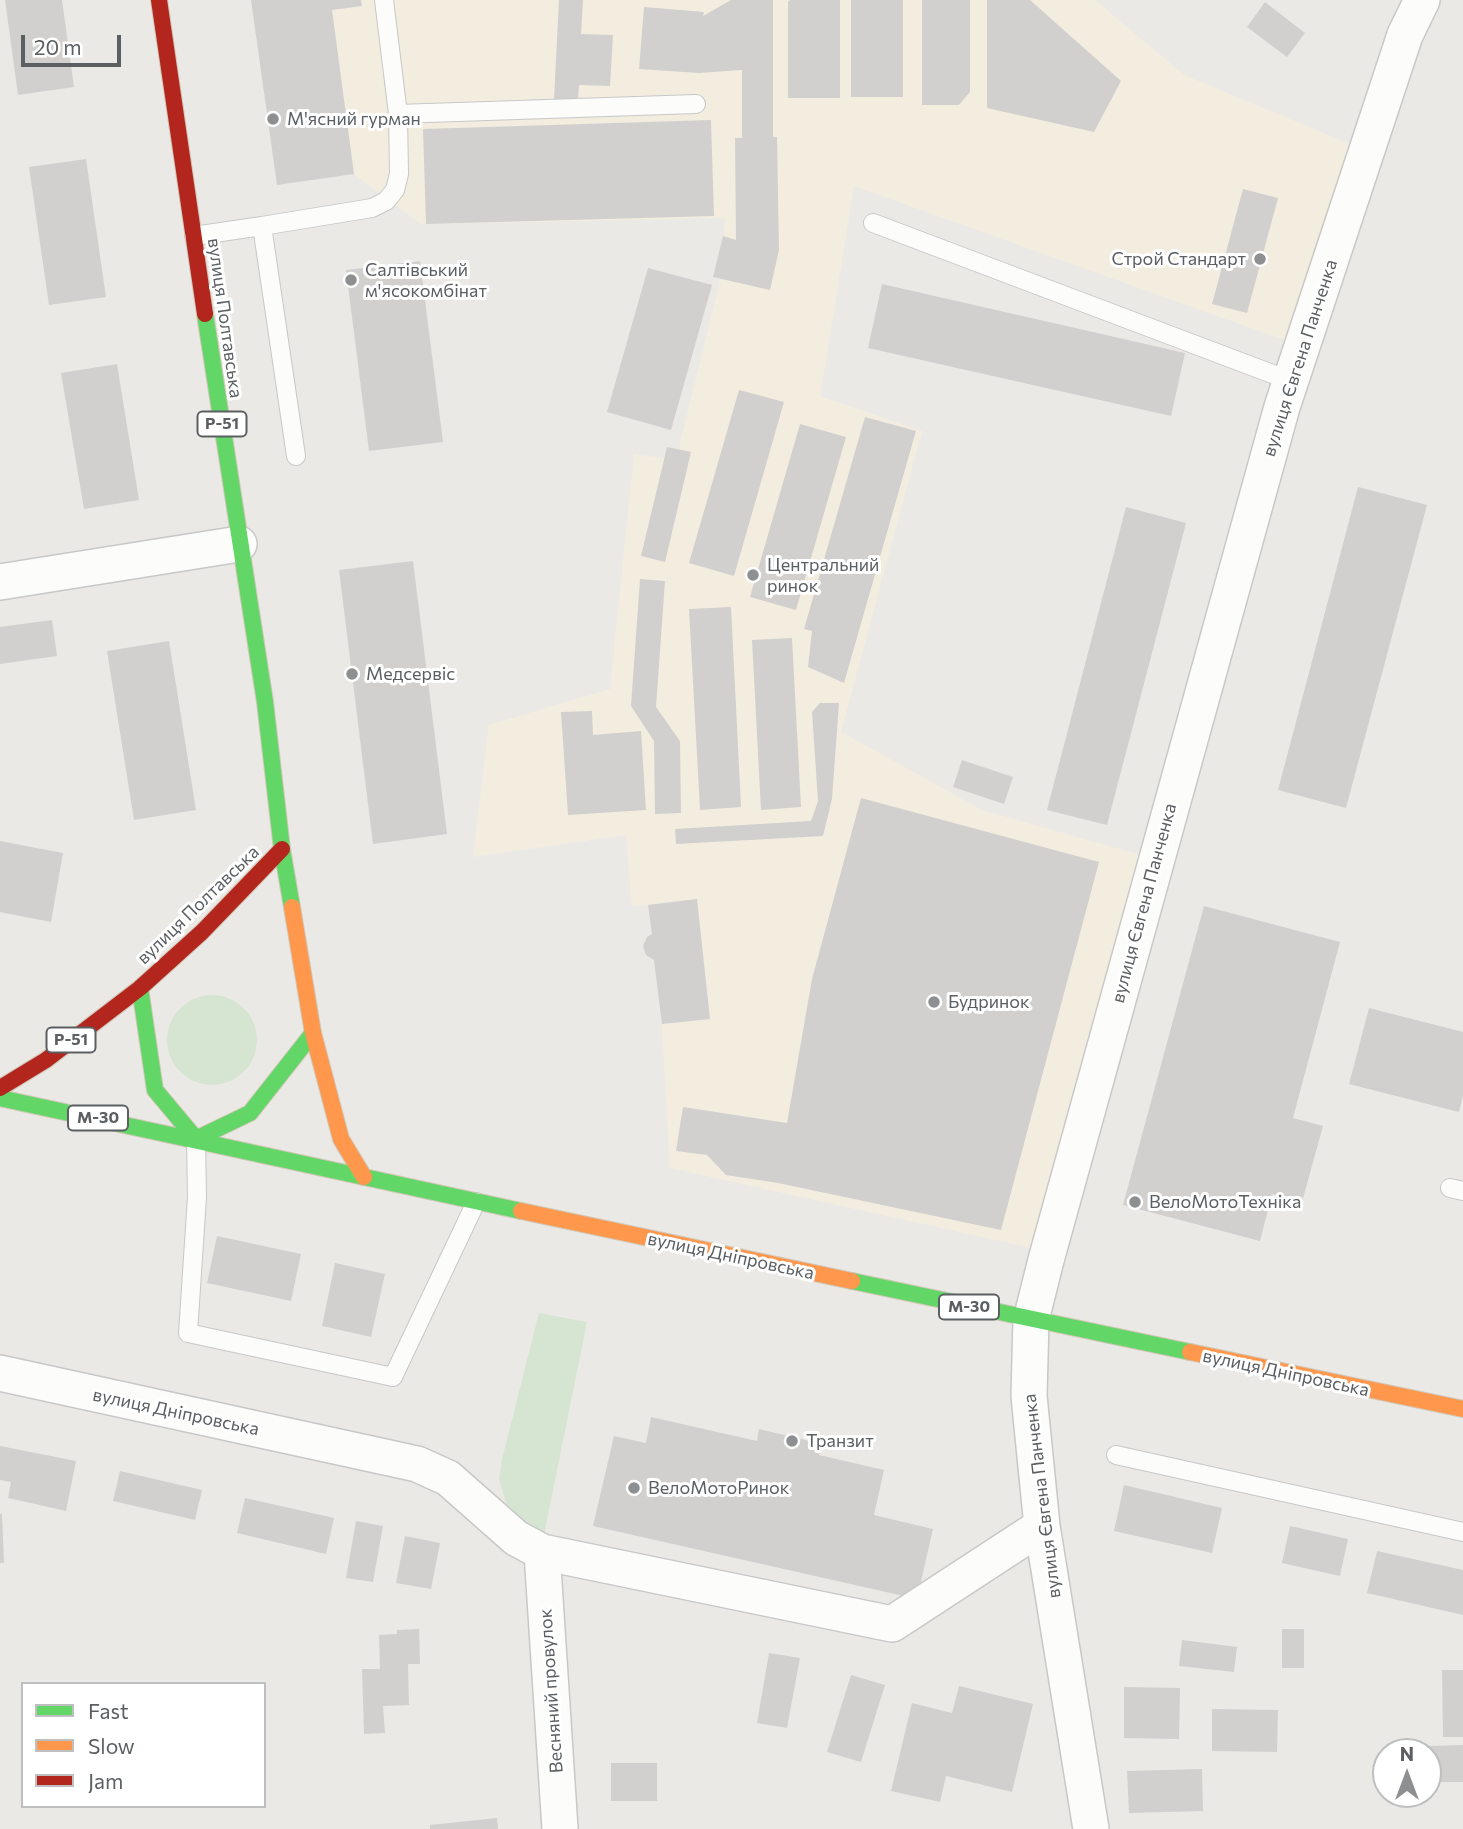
<!DOCTYPE html>
<meta charset="utf-8">
<style>
body{margin:0}
#map{position:relative;width:1463px;height:1829px;overflow:hidden;background:#ebe9e5;font-family:Commissioner,sans-serif}
canvas{display:block}
.legend{position:absolute;left:21px;top:1682px;width:245px;height:126px;box-sizing:border-box;background:#fff;border:2px solid #bdbfc0;margin:0;padding:9px 12px;list-style:none;font-size:21px;color:#5b5f62}
.legend li{display:flex;align-items:center;gap:14px;height:35px}
.legend b{width:35px;border:2px solid #bdbfc0}
.north{position:absolute;left:1372px;top:1738px;width:70px;height:70px;box-sizing:border-box;background:#fff;border:2px solid #bdbfc0;border-radius:50%;rotate:0deg;font-size:19px;font-weight:700;line-height:28px;text-align:center;color:#5b5f62}
.north::after{content:'';display:block;margin:auto;width:24px;height:32px;background:#8d8f90;clip-path:polygon(50% 0,100% 100%,50% 72%,0 100%)}
.scale{position:absolute;left:21px;top:35px;width:100px;height:32px;box-sizing:border-box;border:4px solid #5b5f62;border-top:0;padding-left:9px;font-size:21px;line-height:24px;white-space:nowrap;color:#5b5f62;-webkit-text-stroke:5px #fff;paint-order:stroke}
</style>
<div id="map">
<canvas width="1463" height="1829"></canvas>
<ul class="legend">
<li><b style="height:9px;background:#63d668"></b>Fast</li>
<li><b style="height:9px;background:#ff974d"></b>Slow</li>
<li><b style="height:9px;background:#b3261e"></b>Jam</li>
</ul>
<div class="north">N</div>
<div class="scale">20 m</div>
</div>
<script>
const context = document.querySelector('canvas').getContext('2d');
context.lineJoin = 'round';
function paint(path, color) {
  context.fillStyle = color;
  context.fill(path, 'evenodd');
}
function toPath(rows) {
  const path = new Path2D();
  for (const r of rows) {
    if (r.length === 3) {
      path.moveTo(r[0] + r[2], r[1]);
      path.arc(r[0], r[1], r[2], 0, 2 * Math.PI);
      continue;
    }
    path.moveTo(r[0], r[1]);
    for (let i = 2; i < r.length; i += 2) path.lineTo(r[i], r[i + 1]);
  }
  return path;
}
function strokePath(path, color, width, dash) {
  context.strokeStyle = color;
  context.lineWidth = width;
  context.lineCap = dash ? 'butt' : 'round';
  context.setLineDash(dash || []);
  context.stroke(path);
}
function label(font, color, halo, rows, align = 'center') {
  context.font = font + ' Commissioner,sans-serif';
  context.lineWidth = 6;
  context.setLineDash([]);
  context.textBaseline = 'middle';
  context.strokeStyle = halo;
  context.fillStyle = color;
  for (const [text, x, y, turn = 0] of rows) {
    context.save();
    context.translate(x, y);
    context.rotate((+turn || 0) * Math.PI / 180);
    context.textAlign = isNaN(turn) ? turn : align;
    if (halo) context.strokeText(text, 0, 0);
    context.fillText(text, 0, 0);
    context.restore();
  }
}
paint(toPath([
 [361,0,1095,0,1184,75,1355,146,1287,341,854,186,820,396,922,431,841,732,982,810,1148,857,1036,1249,670,1168,662,1024,710,1019,697,899,632,906,626,835,473,857,489,725,610,689,634,454,676,460,719,285,725,218,421,224,354,174,332,10,362,6]
]), '#f3ede0');
paint(toPath([
 [212,1040,45],
 [539,1313,587,1322,544,1535,517,1518,506,1503,499,1479,502,1459]
]), '#d6e5d2');
paint(toPath([
 [5,0,62,0,74,87,18,95],
 [251,0,361,0,362,6,332,10,354,174,277,185],
 [559,0,583,0,581,34,613,35,610,86,579,85,578,100,554,99],
 [731,0,773,0,773,137,777,137,779,250,770,290,713,277,723,236,736,240,735,138,742,138,742,70,699,73,639,69,644,7,704,12,703,16],
 [790,0,840,0,840,98,788,98,788,2],
 [851,0,903,0,903,97,851,97],
 [922,0,970,0,970,92,959,105,922,105],
 [987,0,1030,0,1121,81,1094,132,987,108],
 [1265,2,1305,33,1287,57,1247,27],
 [711,120,714,216,426,224,423,129],
 [86,159,106,297,49,305,29,167],
 [1243,189,1278,198,1247,313,1212,304],
 [420,261,443,442,369,451,346,270],
 [648,268,712,285,671,430,607,412],
 [882,284,1185,353,1171,416,868,348],
 [117,364,139,500,84,509,61,373],
 [739,390,784,402,734,576,689,563],
 [865,417,916,431,844,683,808,667,812,631,804,629],
 [800,424,846,437,796,610,750,597],
 [667,447,691,452,665,562,641,556],
 [1358,487,1427,505,1346,808,1278,790],
 [1126,507,1186,523,1107,825,1047,810],
 [413,561,447,834,373,844,339,570],
 [640,579,665,581,656,707,680,741,681,813,655,814,654,741,631,706],
 [731,607,741,807,700,810,689,609],
 [52,620,57,656,0,664,0,627],
 [792,638,801,807,761,810,752,640],
 [169,641,196,810,134,820,107,651],
 [820,703,839,703,832,799,823,836,676,844,675,829,811,821,818,801,812,712],
 [592,711,593,735,641,731,646,810,568,815,561,712],
 [962,760,1013,777,1004,804,953,787],
 [861,798,1099,862,1001,1230,778,1183,726,1175,707,1155,676,1151,683,1107,787,1123,812,979],
 [0,841,63,853,51,922,0,912],
 [697,899,710,1019,662,1024,654,960,646,955,643,946,647,937,652,934,648,905],
 [1204,906,1340,942,1293,1118,1323,1126,1302,1202,1272,1194,1260,1241,1123,1205],
 [1369,1008,1463,1032,1463,1096,1459,1112,1349,1084],
 [217,1236,301,1254,291,1301,207,1283],
 [335,1263,385,1274,371,1337,322,1326],
 [651,1417,757,1441,759,1429,822,1444,819,1455,884,1470,874,1515,933,1529,917,1599,593,1526,614,1436,646,1443],
 [0,1446,76,1461,66,1511,8,1498,11,1482,0,1480],
 [120,1471,202,1490,195,1520,113,1501],
 [1124,1485,1222,1508,1212,1553,1114,1531],
 [245,1498,334,1518,326,1554,237,1533],
 [0,1514,2,1514,4,1563,0,1563],
 [356,1521,383,1526,373,1582,346,1578],
 [1290,1526,1348,1539,1340,1576,1282,1563],
 [405,1536,440,1543,431,1589,396,1583],
 [1377,1551,1463,1570,1463,1615,1367,1593],
 [419,1629,420,1664,408,1664,409,1705,383,1706,385,1733,364,1734,362,1669,380,1669,379,1635,397,1634,397,1630],
 [1282,1629,1304,1629,1304,1668,1282,1668],
 [1182,1640,1237,1647,1234,1672,1179,1666],
 [769,1653,800,1658,787,1728,757,1723],
 [1442,1670,1463,1670,1463,1737,1443,1737],
 [851,1675,885,1685,861,1762,827,1752],
 [959,1686,1033,1704,1012,1792,946,1776,940,1802,891,1791,912,1703,952,1713],
 [1124,1687,1180,1688,1179,1739,1124,1738],
 [1212,1709,1278,1710,1277,1752,1212,1751],
 [1463,1745,1463,1782,1430,1782,1429,1746],
 [611,1763,657,1763,657,1801,611,1801],
 [1202,1769,1203,1811,1129,1813,1127,1771],
 [497,1818,498,1829,430,1829,430,1825]
]), '#d1d0ce');
const lane = toPath([
 [398,114,696,104],
 [873,223,1291,381],
 [262,226,372,208,386,201,395,190,399,174,398,114,384,0],
 [194,236,262,226,296,456],
 [196,1139,197,1197,188,1333,393,1377,476,1202],
 [1450,1188,1463,1191],
 [1116,1455,1463,1532]
]);
const street = toPath([
 [0,582,239,544],
 [0,1373,417,1464,448,1478,516,1538,542,1552,892,1624,1042,1526],
 [542,1552,560,1829],
 [1091,1829,1042,1526,1029,1396,1031,1320,1046,1260,1282,407,1405,35,1422,0]
]);
const fast = toPath([
 [205,314,265,702,282,849,292,907],
 [140,988,155,1090,196,1139,250,1113,313,1033],
 [0,1098,521,1211],
 [852,1281,1190,1352]
]);
const slow = toPath([
 [292,907,313,1033,341,1139,364,1177],
 [521,1211,852,1281],
 [1190,1352,1463,1409]
]);
const jam = toPath([
 [159,0,205,314],
 [0,1088,46,1060,140,988,202,932,282,849]
]);
strokePath(lane, '#c7c8c7', 20);
strokePath(street, '#c7c8c7', 38);
strokePath(fast, '#d0c7b6', 18);
strokePath(slow, '#d0c7b6', 18);
strokePath(jam, '#d0c7b6', 18);
strokePath(lane, '#fcfcfb', 18);
strokePath(street, '#fcfcfb', 35);
strokePath(fast, '#63d668', 16);
strokePath(slow, '#ff974d', 16);
strokePath(jam, '#b3261e', 16);
for (const [x, y, r, color] of [
 [273,119,7,"#8d8f90"],
 [1260,259,7,"#8d8f90"],
 [351,280,7,"#8d8f90"],
 [753,575,7,"#8d8f90"],
 [352,674,7,"#8d8f90"],
 [934,1002,7,"#8d8f90"],
 [1135,1202,7,"#8d8f90"],
 [792,1441,7,"#8d8f90"],
 [634,1488,7,"#8d8f90"]
]) {
  const dot = new Path2D();
  dot.arc(x, y, r, 0, 2 * Math.PI);
  context.fillStyle = color;
  context.fill(dot);
  strokePath(dot, '#fff', 2.5);
}
for (const [x, y, w] of [
 [222,424,49],
 [71,1040,49],
 [98,1118,60],
 [969,1307,60]
]) {
  const box = new Path2D();
  box.roundRect(x - w / 2, y - 12.5, w, 25, 5);
  context.fillStyle = '#fff';
  context.fill(box);
  strokePath(box, '#5b5f62', 2);
}
label('bold 16px', '#5b5f62', null, [
 ["Р-51",222,424],
 ["Р-51",71,1040],
 ["М-30",98,1118],
 ["М-30",969,1307]
]);
label('18px', '#5b5f62', '#fff', [
 ["М'ясний гурман",287,119],
 ["Строй Стандарт",1246,259,"right"],
 ["Салтівський",365,270],
 ["м'ясокомбінат",365,291],
 ["Центральний",767,565],
 ["ринок",767,586],
 ["Медсервіс",366,674],
 ["Будринок",948,1002],
 ["ВелоМотоТехніка",1149,1202],
 ["Транзит",806,1441],
 ["ВелоМотоРинок",648,1488]
], 'left');
label('18px', '#5b5f62', '#fff', [
 ["вулиця Полтавська",225,318,82],
 ["вулиця Євгена Панченка",1300,358,-72],
 ["вулиця Євгена Панченка",1144,903,-75],
 ["вулиця Полтавська",198,905,-44],
 ["вулиця Дніпровська",731,1256,12],
 ["вулиця Дніпровська",1286,1373,12],
 ["вулиця Дніпровська",176,1412,12],
 ["вулиця Євгена Панченка",1042,1496,-97],
 ["Весняний провулок",551,1691,-94]
]);
</script>
